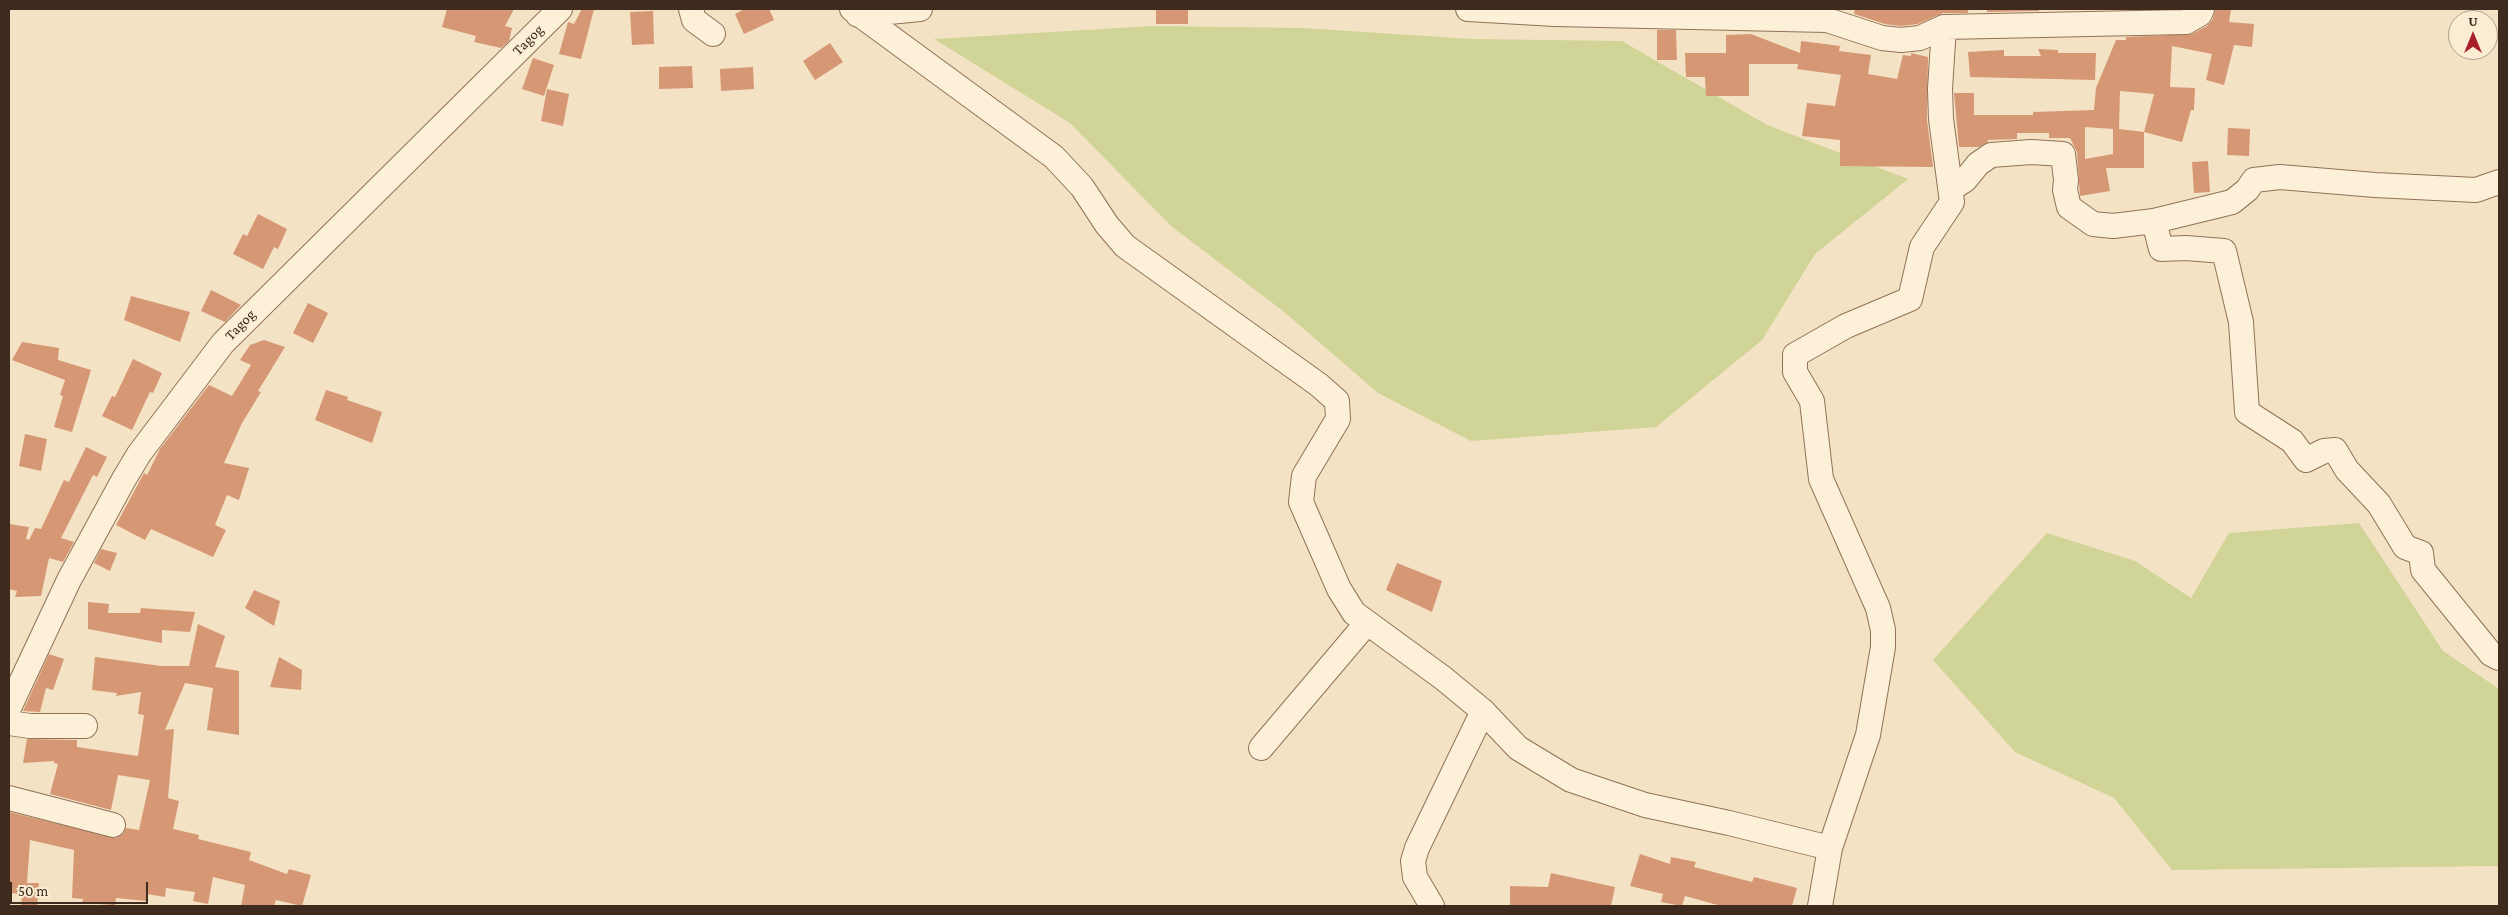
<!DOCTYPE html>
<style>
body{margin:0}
#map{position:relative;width:2508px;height:915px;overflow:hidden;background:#f4e2c4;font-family:"Crimson Pro",serif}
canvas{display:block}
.frame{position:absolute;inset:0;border:10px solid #3f2b1d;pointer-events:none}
.north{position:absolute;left:2448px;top:10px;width:50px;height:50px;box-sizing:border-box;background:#faedd4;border:1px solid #af9f8b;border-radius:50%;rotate:0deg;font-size:14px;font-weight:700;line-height:20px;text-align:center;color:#3f2b1d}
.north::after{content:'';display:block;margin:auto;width:18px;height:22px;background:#a81f29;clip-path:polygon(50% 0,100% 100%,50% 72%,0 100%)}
.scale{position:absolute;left:10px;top:882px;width:138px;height:22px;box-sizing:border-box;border:2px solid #3f2b1d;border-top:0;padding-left:6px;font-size:15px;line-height:18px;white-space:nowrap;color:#3f2b1d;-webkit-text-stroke:4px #faedd4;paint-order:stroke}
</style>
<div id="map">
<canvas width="2508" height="915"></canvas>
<div class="frame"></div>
<div class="north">U</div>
<div class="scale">50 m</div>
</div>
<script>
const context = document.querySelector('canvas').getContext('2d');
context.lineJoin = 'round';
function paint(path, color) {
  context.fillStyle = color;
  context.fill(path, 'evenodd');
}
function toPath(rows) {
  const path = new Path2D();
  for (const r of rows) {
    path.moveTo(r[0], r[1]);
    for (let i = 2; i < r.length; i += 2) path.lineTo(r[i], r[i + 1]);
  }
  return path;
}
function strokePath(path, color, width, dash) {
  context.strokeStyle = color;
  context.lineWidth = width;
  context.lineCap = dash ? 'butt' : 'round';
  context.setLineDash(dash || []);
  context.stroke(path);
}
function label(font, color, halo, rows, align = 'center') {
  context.font = font + ' "Crimson Pro",serif';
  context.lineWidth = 4;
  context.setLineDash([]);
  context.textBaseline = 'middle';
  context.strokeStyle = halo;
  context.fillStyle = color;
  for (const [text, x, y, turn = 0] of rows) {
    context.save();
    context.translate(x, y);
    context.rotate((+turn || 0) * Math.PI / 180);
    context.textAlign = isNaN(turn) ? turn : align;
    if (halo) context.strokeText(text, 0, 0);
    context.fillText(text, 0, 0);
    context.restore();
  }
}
paint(toPath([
 [1153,26,1303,28,1472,39,1622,41,1767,125,1908,179,1815,254,1762,340,1656,427,1471,441,1378,393,1283,311,1171,226,1070,123,934,39],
 [2359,523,2443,651,2499,689,2499,866,2172,870,2114,798,2015,752,1933,660,2047,533,2135,561,2191,598,2229,533]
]), '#d0d496');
paint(toPath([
 [447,9,514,9,505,26,512,28,509,41,501,48,474,42,476,36,442,27],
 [582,9,594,9,581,59,559,54,568,22,574,24],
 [745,9,769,9,774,20,744,34,735,14],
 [1156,9,1188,9,1188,24,1156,24],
 [1855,9,1968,9,1968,13,1943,13,1918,24,1901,26,1885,24,1854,14],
 [1987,9,2039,9,2039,11,1987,12],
 [2215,9,2231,9,2229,22,2254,24,2252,47,2234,45,2224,85,2206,80,2212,54,2172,46,2170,87,2195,88,2194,110,2191,110,2182,142,2144,132,2144,168,2106,168,2110,191,2080,196,2077,152,2070,138,2049,138,2049,133,2017,133,2017,139,1988,140,1988,142,1979,147,1959,147,1954,93,1974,93,1974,115,2033,115,2033,112,2094,110,2096,88,2116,40,2126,40,2126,37,2192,34,2207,26,2213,19],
 [2120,91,2154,94,2144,132,2119,129],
 [2085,127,2113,129,2113,154,2085,159],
 [653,11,654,44,632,45,630,12],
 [1657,30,1676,30,1677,60,1657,60],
 [1751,34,1800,53,1801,41,1840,46,1839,51,1871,55,1868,74,1897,79,1903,55,1911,56,1911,53,1928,57,1927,120,1933,167,1840,166,1840,140,1802,136,1807,103,1835,106,1841,75,1797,69,1798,64,1749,64,1749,96,1706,96,1705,77,1686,77,1685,53,1726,53,1726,35],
 [830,43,843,62,815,80,803,61],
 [2038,49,2058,50,2058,53,2096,53,2095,80,1970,77,1968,52,2004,50,2004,56,2041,56],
 [533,58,554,65,544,96,522,89],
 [692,66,693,88,659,89,659,67],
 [753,67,754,89,721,91,720,69],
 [547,89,569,94,563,126,541,121],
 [2228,128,2250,129,2249,156,2227,155],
 [2208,161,2210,192,2194,193,2192,162],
 [258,214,287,229,278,249,274,247,263,269,233,254,243,234,247,236],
 [211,290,241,305,225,322,201,311],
 [131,296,190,312,180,342,124,320],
 [308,303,328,313,313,343,293,333],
 [264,340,285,347,258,391,261,392,242,423,224,463,249,468,239,500,227,495,215,525,226,530,213,557,151,529,145,540,116,525,144,473,147,475,160,449,209,385,232,396,251,365,240,360,250,345],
 [22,342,59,348,58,360,91,370,72,432,54,427,63,396,60,395,65,380,12,360],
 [133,359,162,373,153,393,150,392,132,430,102,416,112,396,115,397],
 [326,390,348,397,347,400,382,412,372,443,315,420],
 [25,434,47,439,41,471,19,466],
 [86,447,107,457,97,477,93,475,61,538,74,542,63,562,49,558,41,596,15,597,17,591,9,589,9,524,29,527,26,539,29,540,35,528,41,529,64,480,69,482],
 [101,549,117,553,110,571,94,563],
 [1397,563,1442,581,1432,612,1386,590],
 [254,590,280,601,274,626,245,608],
 [88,602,109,604,108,613,140,613,141,608,195,612,190,632,162,630,162,643,88,629],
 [198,624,225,636,215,667,239,671,239,735,207,730,213,688,185,683,165,730,174,729,168,798,179,801,173,829,199,835,198,839,251,852,249,860,287,874,289,869,311,875,302,906,276,900,274,906,241,906,245,885,213,877,208,904,193,901,195,892,166,888,165,897,147,894,146,901,116,898,115,905,82,903,83,899,72,898,74,850,30,840,27,883,39,883,37,906,21,906,22,894,9,893,9,812,116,838,123,834,126,828,139,830,150,780,118,775,111,810,50,794,58,764,54,763,54,761,23,763,27,739,77,740,77,747,138,756,144,715,138,714,141,692,116,696,117,693,92,690,95,657,161,666,189,666],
 [49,654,64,659,53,690,46,688,40,712,23,711],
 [279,657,302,670,301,690,270,687],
 [1640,854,1670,864,1671,857,1696,862,1694,867,1752,882,1754,877,1797,888,1792,906,1721,906,1685,896,1682,906,1661,902,1663,894,1630,886],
 [1551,873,1615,887,1611,906,1510,906,1510,886,1548,887]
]), '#d69775');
const minor = toPath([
 [691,9,694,20,713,34],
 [852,9,1054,157,1082,187,1107,225,1125,246,1319,385,1337,401,1338,419,1304,476,1301,502,1339,589,1354,613,1443,678,1483,711,1518,748,1571,780,1645,805,1729,823,1830,848,1820,906],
 [1468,9,1555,14,1827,20,1882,38,1901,40,1920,38,1944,27,2186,22,2200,14,2202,9],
 [858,15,920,9],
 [1951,189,1965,180,1978,164,1991,155,2031,152,2063,154,2066,180,2065,190,2069,207,2093,224,2113,226,2154,221,2232,202,2247,190,2254,180,2280,177,2375,185,2476,190,2499,182],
 [2154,221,2161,249,2186,248,2224,251,2241,322,2247,412,2292,441,2306,460,2324,451,2335,450,2347,470,2379,504,2405,547,2421,553,2423,570,2491,654,2499,658],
 [9,708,69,580,124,479,139,454,223,343,560,9],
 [9,723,30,726,85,726],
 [1261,748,1366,624],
 [9,798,113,825],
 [1830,848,1868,735,1883,647,1883,630,1878,608,1821,479,1812,401,1795,372,1795,355,1846,326,1910,299,1922,247,1952,202,1941,119,1940,89,1944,27],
 [1432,906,1415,877,1413,861,1417,848,1483,711]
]);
strokePath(minor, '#917257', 26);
strokePath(minor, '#fdf0d9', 24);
label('15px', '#3f2b1d', '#faedd4', [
 ["Tagog",528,40,-45],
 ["Tagog",240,325,-46]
]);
</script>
